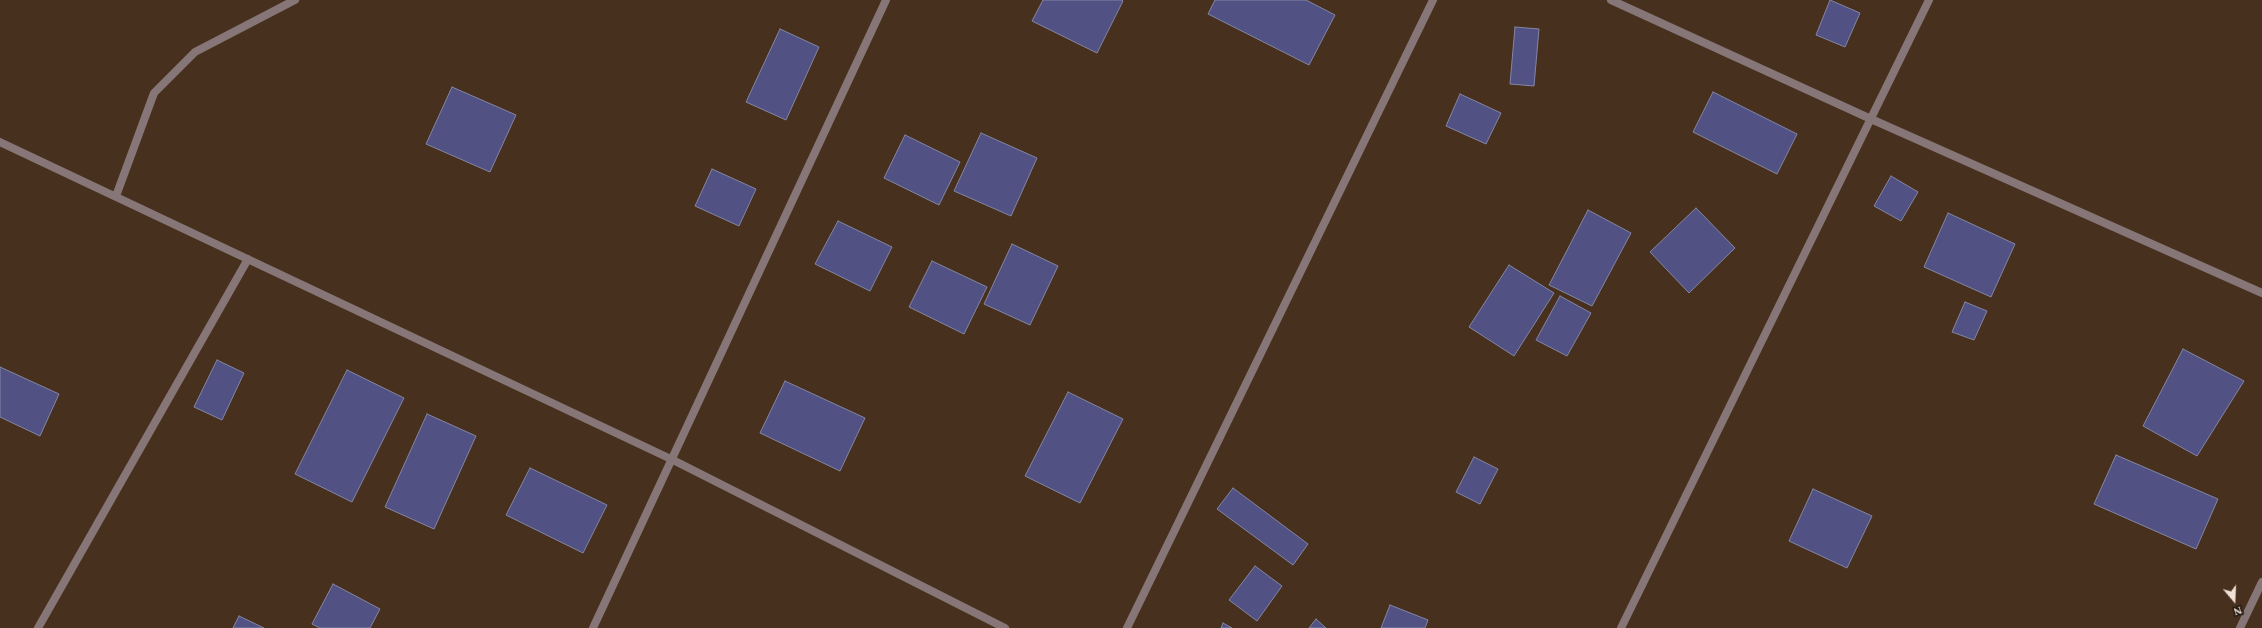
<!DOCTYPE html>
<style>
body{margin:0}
#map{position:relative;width:2262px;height:628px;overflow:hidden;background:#47301d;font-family:"Times New Roman",serif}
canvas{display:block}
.north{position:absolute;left:2214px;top:580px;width:40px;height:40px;-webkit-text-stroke:3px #251b12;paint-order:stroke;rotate:161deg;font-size:11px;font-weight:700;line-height:16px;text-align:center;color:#f1e1d6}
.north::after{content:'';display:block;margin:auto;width:14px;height:18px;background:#f1e1d6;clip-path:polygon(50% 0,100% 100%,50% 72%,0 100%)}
</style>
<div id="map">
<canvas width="2262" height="628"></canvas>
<div class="north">N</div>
</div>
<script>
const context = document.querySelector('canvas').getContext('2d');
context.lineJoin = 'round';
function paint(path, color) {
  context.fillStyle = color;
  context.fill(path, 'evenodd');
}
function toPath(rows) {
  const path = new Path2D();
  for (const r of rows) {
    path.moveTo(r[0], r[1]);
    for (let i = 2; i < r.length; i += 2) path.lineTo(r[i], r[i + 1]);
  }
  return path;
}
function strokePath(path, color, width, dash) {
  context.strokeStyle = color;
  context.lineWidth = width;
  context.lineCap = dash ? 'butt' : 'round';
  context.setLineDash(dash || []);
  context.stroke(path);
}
const building = toPath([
 [1043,0,1122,0,1123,1,1097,53,1032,21,1043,0],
 [1215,0,1306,0,1335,15,1309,65,1208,14,1215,0],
 [1830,0,1860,13,1845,47,1816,35,1830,0],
 [1515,27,1539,29,1534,86,1510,84,1515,27],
 [780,29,819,47,786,120,746,102,780,29],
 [452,87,516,115,490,172,426,144,452,87],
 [1713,92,1797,134,1777,174,1693,132,1713,92],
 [1460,94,1501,113,1486,144,1446,126,1460,94],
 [981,133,1037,158,1011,216,954,191,981,133],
 [905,135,960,162,939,205,884,178,905,135],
 [712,169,756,189,739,226,695,206,712,169],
 [1891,176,1918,192,1901,221,1874,206,1891,176],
 [1696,208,1735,248,1689,293,1650,252,1696,208],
 [1588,210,1631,233,1592,306,1549,285,1588,210],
 [1948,213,2015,244,1991,297,1924,267,1948,213],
 [838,221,892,247,870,291,815,264,838,221],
 [1012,244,1058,266,1030,325,984,304,1012,244],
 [932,261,987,287,964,334,909,307,932,261],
 [1509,265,1554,293,1514,356,1469,327,1509,265],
 [1560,296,1591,313,1567,356,1536,340,1560,296],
 [1965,302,1987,311,1974,340,1952,332,1965,302],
 [2183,349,2244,381,2197,456,2143,426,2183,349],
 [217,360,244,373,222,420,194,407,217,360],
 [0,367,59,394,40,436,0,417,0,367],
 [347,370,404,398,352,502,295,474,347,370],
 [785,381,865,418,840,471,760,433,785,381],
 [1068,392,1123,419,1080,503,1025,476,1068,392],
 [427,414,476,436,434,529,385,507,427,414],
 [2116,455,2218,499,2196,549,2094,504,2116,455],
 [1474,457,1498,469,1480,504,1456,492,1474,457],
 [530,468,607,505,583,553,506,515,530,468],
 [1233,488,1308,544,1293,565,1217,509,1233,488],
 [1813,489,1872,516,1847,568,1789,541,1813,489],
 [1255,566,1282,586,1257,621,1229,600,1255,566],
 [333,584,380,609,370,628,320,628,312,624,333,584],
 [1390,605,1428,620,1425,628,1381,628,1390,605],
 [239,616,264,628,233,628,239,616],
 [1316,619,1326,628,1309,628,1316,619],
 [1223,623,1232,628,1221,628,1223,623]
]);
paint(building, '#515184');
strokePath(building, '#8486a4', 1);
strokePath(toPath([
 [1611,0,1871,119,2262,293],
 [0,142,673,460,1005,628],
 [116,196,154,93,195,52,295,0],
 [38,628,248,259],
 [593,628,886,0],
 [1127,628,1433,0],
 [1621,628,1929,0],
 [2240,628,2262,582]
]), '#877678', 8);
</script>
